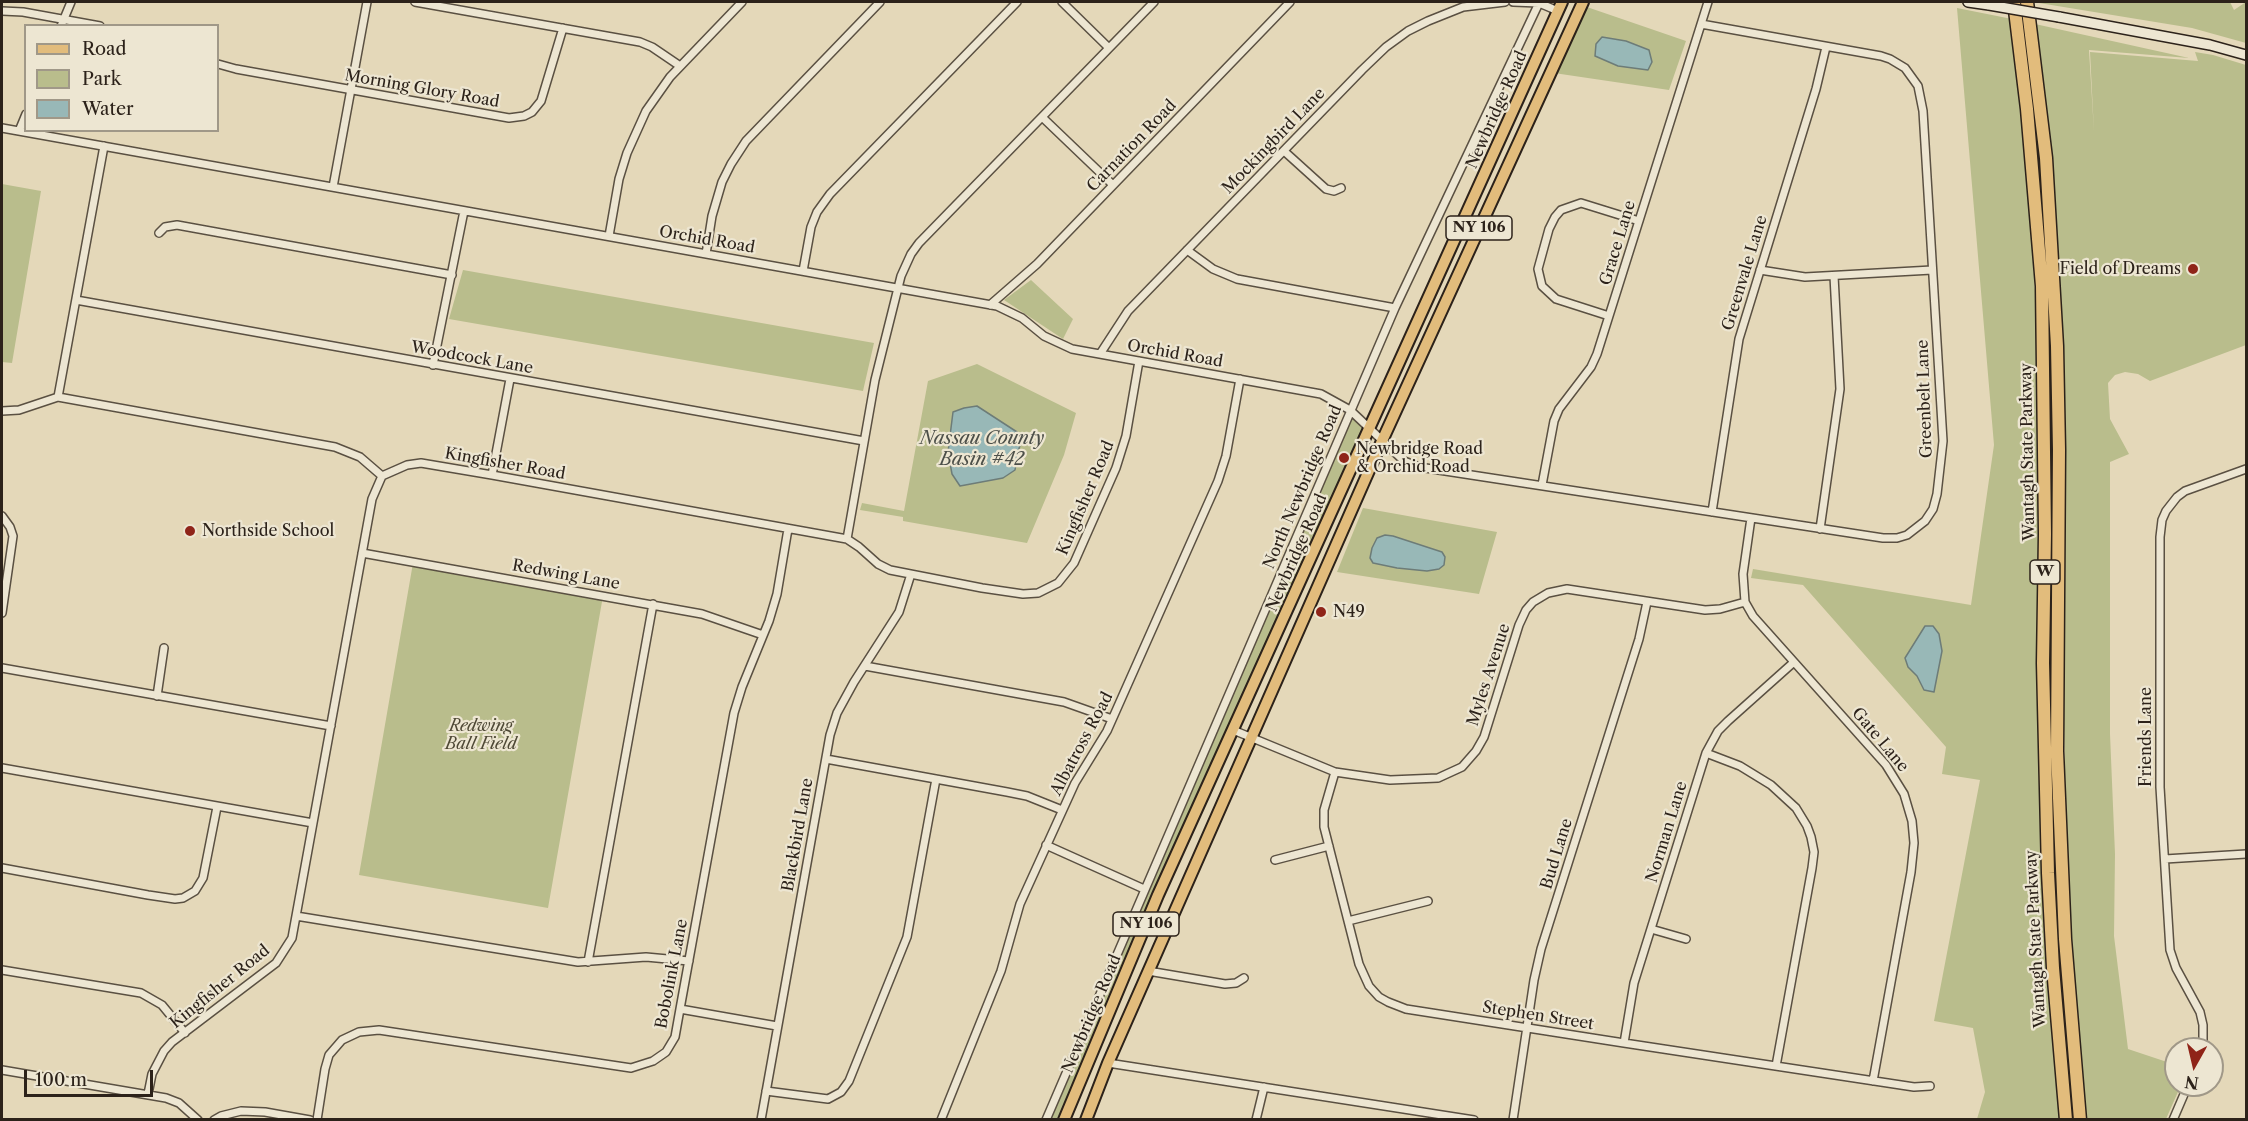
<!DOCTYPE html>
<style>
body{margin:0}
#map{position:relative;width:2248px;height:1121px;overflow:hidden;background:#e4d8b9;font-family:"Libre Caslon Text",serif}
canvas{display:block}
.frame{position:absolute;inset:0;border:3px solid #2c221a;pointer-events:none}
.legend{position:absolute;left:24px;top:24px;width:195px;height:108px;box-sizing:border-box;background:#ede6d2;border:2px solid #a09888;margin:0;padding:8px 10px;list-style:none;font-size:18px;color:#2c221a}
.legend li{display:flex;align-items:center;gap:12px;height:30px}
.legend b{width:30px;border:2px solid #a09888}
.north{position:absolute;left:2164px;top:1037px;width:60px;height:60px;box-sizing:border-box;background:#ede6d2;border:2px solid #a09888;border-radius:50%;rotate:188deg;font-size:16px;font-weight:700;line-height:24px;text-align:center;color:#2c221a}
.north::after{content:'';display:block;margin:auto;width:21px;height:27px;background:#8f2418;clip-path:polygon(50% 0,100% 100%,50% 72%,0 100%)}
.scale{position:absolute;left:24px;top:1070px;width:129px;height:27px;box-sizing:border-box;border:3px solid #2c221a;border-top:0;padding-left:8px;font-size:18px;line-height:21px;white-space:nowrap;color:#2c221a;-webkit-text-stroke:4px #ede6d2;paint-order:stroke}
</style>
<div id="map">
<canvas width="2248" height="1121"></canvas>
<div class="frame"></div>
<ul class="legend">
<li><b style="height:8px;background:#e2bc7c"></b>Road</li>
<li><b style="height:16px;background:#b9bd8c"></b>Park</li>
<li><b style="height:16px;background:#98b8b7"></b>Water</li>
</ul>
<div class="north">N</div>
<div class="scale">100 m</div>
</div>
<script>
const context = document.querySelector('canvas').getContext('2d');
context.lineJoin = 'round';
function paint(path, color) {
  context.fillStyle = color;
  context.fill(path, 'evenodd');
}
function toPath(rows) {
  const path = new Path2D();
  for (const r of rows) {
    path.moveTo(r[0], r[1]);
    for (let i = 2; i < r.length; i += 2) path.lineTo(r[i], r[i + 1]);
  }
  return path;
}
function strokePath(path, color, width, dash) {
  context.strokeStyle = color;
  context.lineWidth = width;
  context.lineCap = dash ? 'butt' : 'round';
  context.setLineDash(dash || []);
  context.stroke(path);
}
function label(font, color, halo, rows, align = 'center') {
  context.font = font + ' "Libre Caslon Text",serif';
  context.lineWidth = 4.5;
  context.setLineDash([]);
  context.textBaseline = 'middle';
  context.strokeStyle = halo;
  context.fillStyle = color;
  for (const [text, x, y, turn = 0] of rows) {
    context.save();
    context.translate(x, y);
    context.rotate((+turn || 0) * Math.PI / 180);
    context.textAlign = isNaN(turn) ? turn : align;
    if (halo) context.strokeText(text, 0, 0);
    context.fillText(text, 0, 0);
    context.restore();
  }
}
paint(toPath([
 [2033,2,2230,2,2234,10,2246,2,2246,43,2192,28],
 [1584,6,1686,41,1669,90,1554,73],
 [1957,8,2012,19,2027,168,2037,322,2040,504,2038,696,2042,861,2051,1007,2061,1119,1977,1119,1985,1092,1973,1028,1934,1021,1980,780,1942,774,1946,747,1803,585,1751,578,1753,569,1971,605,1994,445],
 [2035,24,2189,58,2089,50,2094,132,2090,52,2198,61,2195,52,2213,55,2246,65,2246,345,2150,381,2138,374,2125,372,2115,375,2108,383,2110,419,2129,454,2110,462,2110,734,2115,854,2114,936,2128,1049,2176,1065,2176,1085,2181,1085,2166,1119,2086,1119,2071,963,2066,817,2062,633,2065,521,2064,387,2059,272],
 [2,184,41,191,12,363,2,362],
 [463,270,874,343,863,391,449,319],
 [1031,280,1073,319,1063,339,1004,300],
 [977,364,1076,413,1064,455,1027,543,903,521,903,517,860,510,862,503,904,511,928,381],
 [1352,414,1365,429,1062,1119,1049,1120],
 [1363,508,1497,532,1479,594,1337,572],
 [413,563,603,596,548,908,359,875]
]), '#b9bd8c');
const water = toPath([
 [1602,37,1626,41,1649,50,1652,62,1648,70,1618,66,1595,56,1596,44,1602,37],
 [977,406,1017,432,1021,442,1018,452,1015,470,1003,478,960,486,952,474,948,452,953,412,964,408,977,406],
 [1385,535,1393,536,1442,552,1445,557,1444,565,1439,569,1427,571,1397,568,1373,563,1370,558,1372,548,1377,538,1385,535],
 [1925,626,1933,626,1939,634,1942,651,1934,692,1924,690,1917,676,1908,667,1905,658,1925,626]
]);
paint(water, '#98b8b7');
strokePath(water, '#6d7c78', 1.5);
const street = toPath([
 [415,2,640,42,652,47,680,66],
 [1062,2,1109,48],
 [1513,2,1539,3,1558,11],
 [2,11,23,12,100,26],
 [61,26,71,2],
 [218,64,236,69,509,118,524,116,532,112,541,101,563,28],
 [1042,117,1113,185],
 [2,128,997,306,1022,318,1044,336,1072,349,1321,394,1350,410,1404,461,1419,467,1883,538,1897,538,1907,535,1925,521,1933,509,1937,494,1943,441,1923,111,1918,86,1905,68,1890,59,1881,56,1701,24],
 [19,131,26,114],
 [1284,151,1326,189,1334,191,1341,188],
 [333,187,367,2],
 [159,233,165,227,177,225,452,275],
 [609,236,619,179,627,153,646,111,670,77,742,2],
 [1187,250,1213,269,1237,279,1395,308],
 [706,254,712,216,722,182,731,164,746,141,880,2],
 [1760,270,1805,277,1932,270],
 [803,271,811,227,817,212,830,194,1017,2],
 [76,300,864,441],
 [990,305,1037,264,1290,2],
 [1609,316,1556,299,1542,286,1538,269,1549,229,1555,217,1561,210,1581,203,1639,221],
 [1100,354,1128,311,1362,70,1386,47,1408,31,1428,21,1463,7,1505,2],
 [433,365,464,211],
 [58,397,104,146],
 [2,411,19,410,58,397,335,447,360,457,382,476],
 [492,475,510,379],
 [1542,485,1554,421,1559,409,1591,367,1597,354,1708,2],
 [1712,512,1739,339,1816,89,1826,47],
 [2,516,10,527,13,536,2,613],
 [1751,518,1743,574,1745,602,1753,616,1886,765,1904,794,1912,821,1914,843,1911,872,1873,1081],
 [1820,529,1840,389,1834,276],
 [847,539,875,380,901,276,911,254,919,243,1154,2],
 [362,553,702,614,763,635],
 [865,666,1064,702,1112,719],
 [2,668,331,726],
 [157,696,164,648],
 [1233,730,1335,772,1390,780,1438,778,1462,767,1476,751,1484,737,1519,625,1526,610,1533,602,1548,593,1567,589,1705,610,1720,609,1745,602],
 [1706,753,1740,766,1771,785,1796,808,1807,826,1811,837,1814,852,1812,868,1776,1066],
 [826,759,1007,792,1027,796,1062,810],
 [2,768,313,823],
 [1335,772,1324,810,1324,827,1359,964,1369,986,1379,997,1388,1002,1406,1009,1624,1043,1914,1087,1930,1086],
 [1046,845,1144,889],
 [2165,859,2246,854],
 [1275,860,1329,846],
 [2,868,148,895,175,899,183,898,195,891,203,878,217,807],
 [296,916,578,962,646,957,689,961],
 [1348,921,1428,901],
 [1651,929,1686,939],
 [588,962,653,604],
 [2,970,141,993,162,1005,185,1033],
 [1148,971,1225,984,1236,983,1244,978],
 [680,1009,777,1026],
 [1624,1043,1634,983,1706,753,1718,731,1728,721,1794,662],
 [2203,1049,2203,1025,2200,1012,2176,968,2170,950,2160,787,2160,537,2162,520,2166,511,2177,497,2185,491,2246,469],
 [1108,1063,1474,1120],
 [2,1070,166,1098,179,1103,198,1120],
 [766,1091,828,1099,841,1092,849,1081,907,937,936,779],
 [148,1094,152,1074,164,1051,172,1042,276,963,292,938,372,499,382,476,407,465,421,463,492,475,847,539,859,547,878,564,890,570,982,588,1023,594,1038,593,1058,583,1074,563,1116,468,1126,436,1139,361],
 [214,1120,221,1116,241,1111,265,1112,310,1120],
 [317,1120,325,1069,329,1055,342,1040,359,1032,379,1030,631,1068,653,1061,666,1052,675,1037,680,1009,734,713,742,687,769,621,777,594,788,529],
 [761,1120,830,735,837,713,854,682,899,612,911,574],
 [941,1120,1001,971,1020,904,1075,783,1107,731,1218,481,1226,456,1240,379],
 [1046,1120,1395,308,1539,3],
 [1256,1120,1264,1087],
 [1513,1120,1534,980,1541,949,1639,639,1647,602],
 [2173,1120,2188,1085]
]);
const secondary = toPath([
 [1968,2,1989,5],
 [2059,17,2210,45,2246,55]
]);
const primary = toPath([
 [1064,1120,1158,895,1562,2],
 [1086,1120,1108,1063,1382,441,1583,2]
]);
const highway = toPath([
 [2014,2,2027,109,2042,286,2045,534,2043,663,2048,873,2053,968,2066,1120],
 [2027,2,2046,158,2057,346,2059,450,2057,751,2065,939,2080,1120]
]);
strokePath(street, '#5a5042', 10);
strokePath(secondary, '#2c221a', 12);
strokePath(primary, '#2c221a', 14);
strokePath(highway, '#2c221a', 15);
strokePath(street, '#ede6d2', 7);
strokePath(secondary, '#ede6d2', 9);
strokePath(primary, '#e2bc7c', 10);
strokePath(highway, '#e2bc7c', 12);
const secondaryBridge = toPath([
 [1989,5,2059,17]
]);
strokePath(secondaryBridge, '#2c221a', 12, []);
strokePath(secondaryBridge, '#ede6d2', 9);
for (const [x, y, r, color] of [
 [2193,269,6,"#8f2418"],
 [1344,458,6,"#8f2418"],
 [190,531,6,"#8f2418"],
 [1321,612,6,"#8f2418"]
]) {
  const dot = new Path2D();
  dot.arc(x, y, r, 0, 2 * Math.PI);
  context.fillStyle = color;
  context.fill(dot);
  strokePath(dot, '#ede6d2', 2);
}
for (const [x, y, w] of [
 [1479,228,66],
 [2045,572,30],
 [1146,924,66]
]) {
  const box = new Path2D();
  box.roundRect(x - w / 2, y - 12, w, 24, 4.5);
  context.fillStyle = '#ede6d2';
  context.fill(box);
  strokePath(box, '#2c221a', 1.5);
}
label('bold 15px', '#2c221a', null, [
 ["NY 106",1479,228],
 ["W",2045,572],
 ["NY 106",1146,924]
]);
label('16px', '#2c221a', '#ede6d2', [
 ["Morning Glory Road",422,89,10],
 ["Newbridge Road",1497,110,-66],
 ["Mockingbird Lane",1274,141,-46],
 ["Carnation Road",1132,146,-46],
 ["Orchid Road",707,240,10],
 ["Grace Lane",1618,243,-73],
 ["Greenvale Lane",1745,273,-73],
 ["Orchid Road",1175,354,10],
 ["Woodcock Lane",472,358,10],
 ["Greenbelt Lane",1925,399,-92],
 ["Wantagh State Parkway",2028,452,-91],
 ["Kingfisher Road",505,464,10],
 ["North Newbridge Road",1303,487,-67],
 ["Kingfisher Road",1086,498,-67],
 ["Newbridge Road",1297,553,-66],
 ["Redwing Lane",566,575,10],
 ["Myles Avenue",1489,675,-72],
 ["Friends Lane",2146,737,-90],
 ["Gate Lane",1880,740,50],
 ["Albatross Road",1082,744,-62],
 ["Norman Lane",1667,832,-73],
 ["Blackbird Lane",798,835,-80],
 ["Bud Lane",1557,854,-73],
 ["Wantagh State Parkway",2036,939,-93],
 ["Bobolink Lane",672,974,-79],
 ["Kingfisher Road",220,987,-39],
 ["Newbridge Road",1092,1014,-67],
 ["Stephen Street",1538,1016,9]
]);
label('16px', '#2c221a', '#ede6d2', [
 ["Field of Dreams",2181,269,"right"],
 ["Newbridge Road",1356,449],
 ["& Orchid Road",1356,467],
 ["Northside School",202,531],
 ["N49",1333,612]
], 'left');
label('italic 16px', '#4f4936', '#ede6d2', [
 ["Redwing",481,726],
 ["Ball Field",481,744]
]);
label('italic 18px', '#4c4f49', '#ede6d2', [
 ["Nassau County",982,439],
 ["Basin #42",982,460]
]);
</script>
